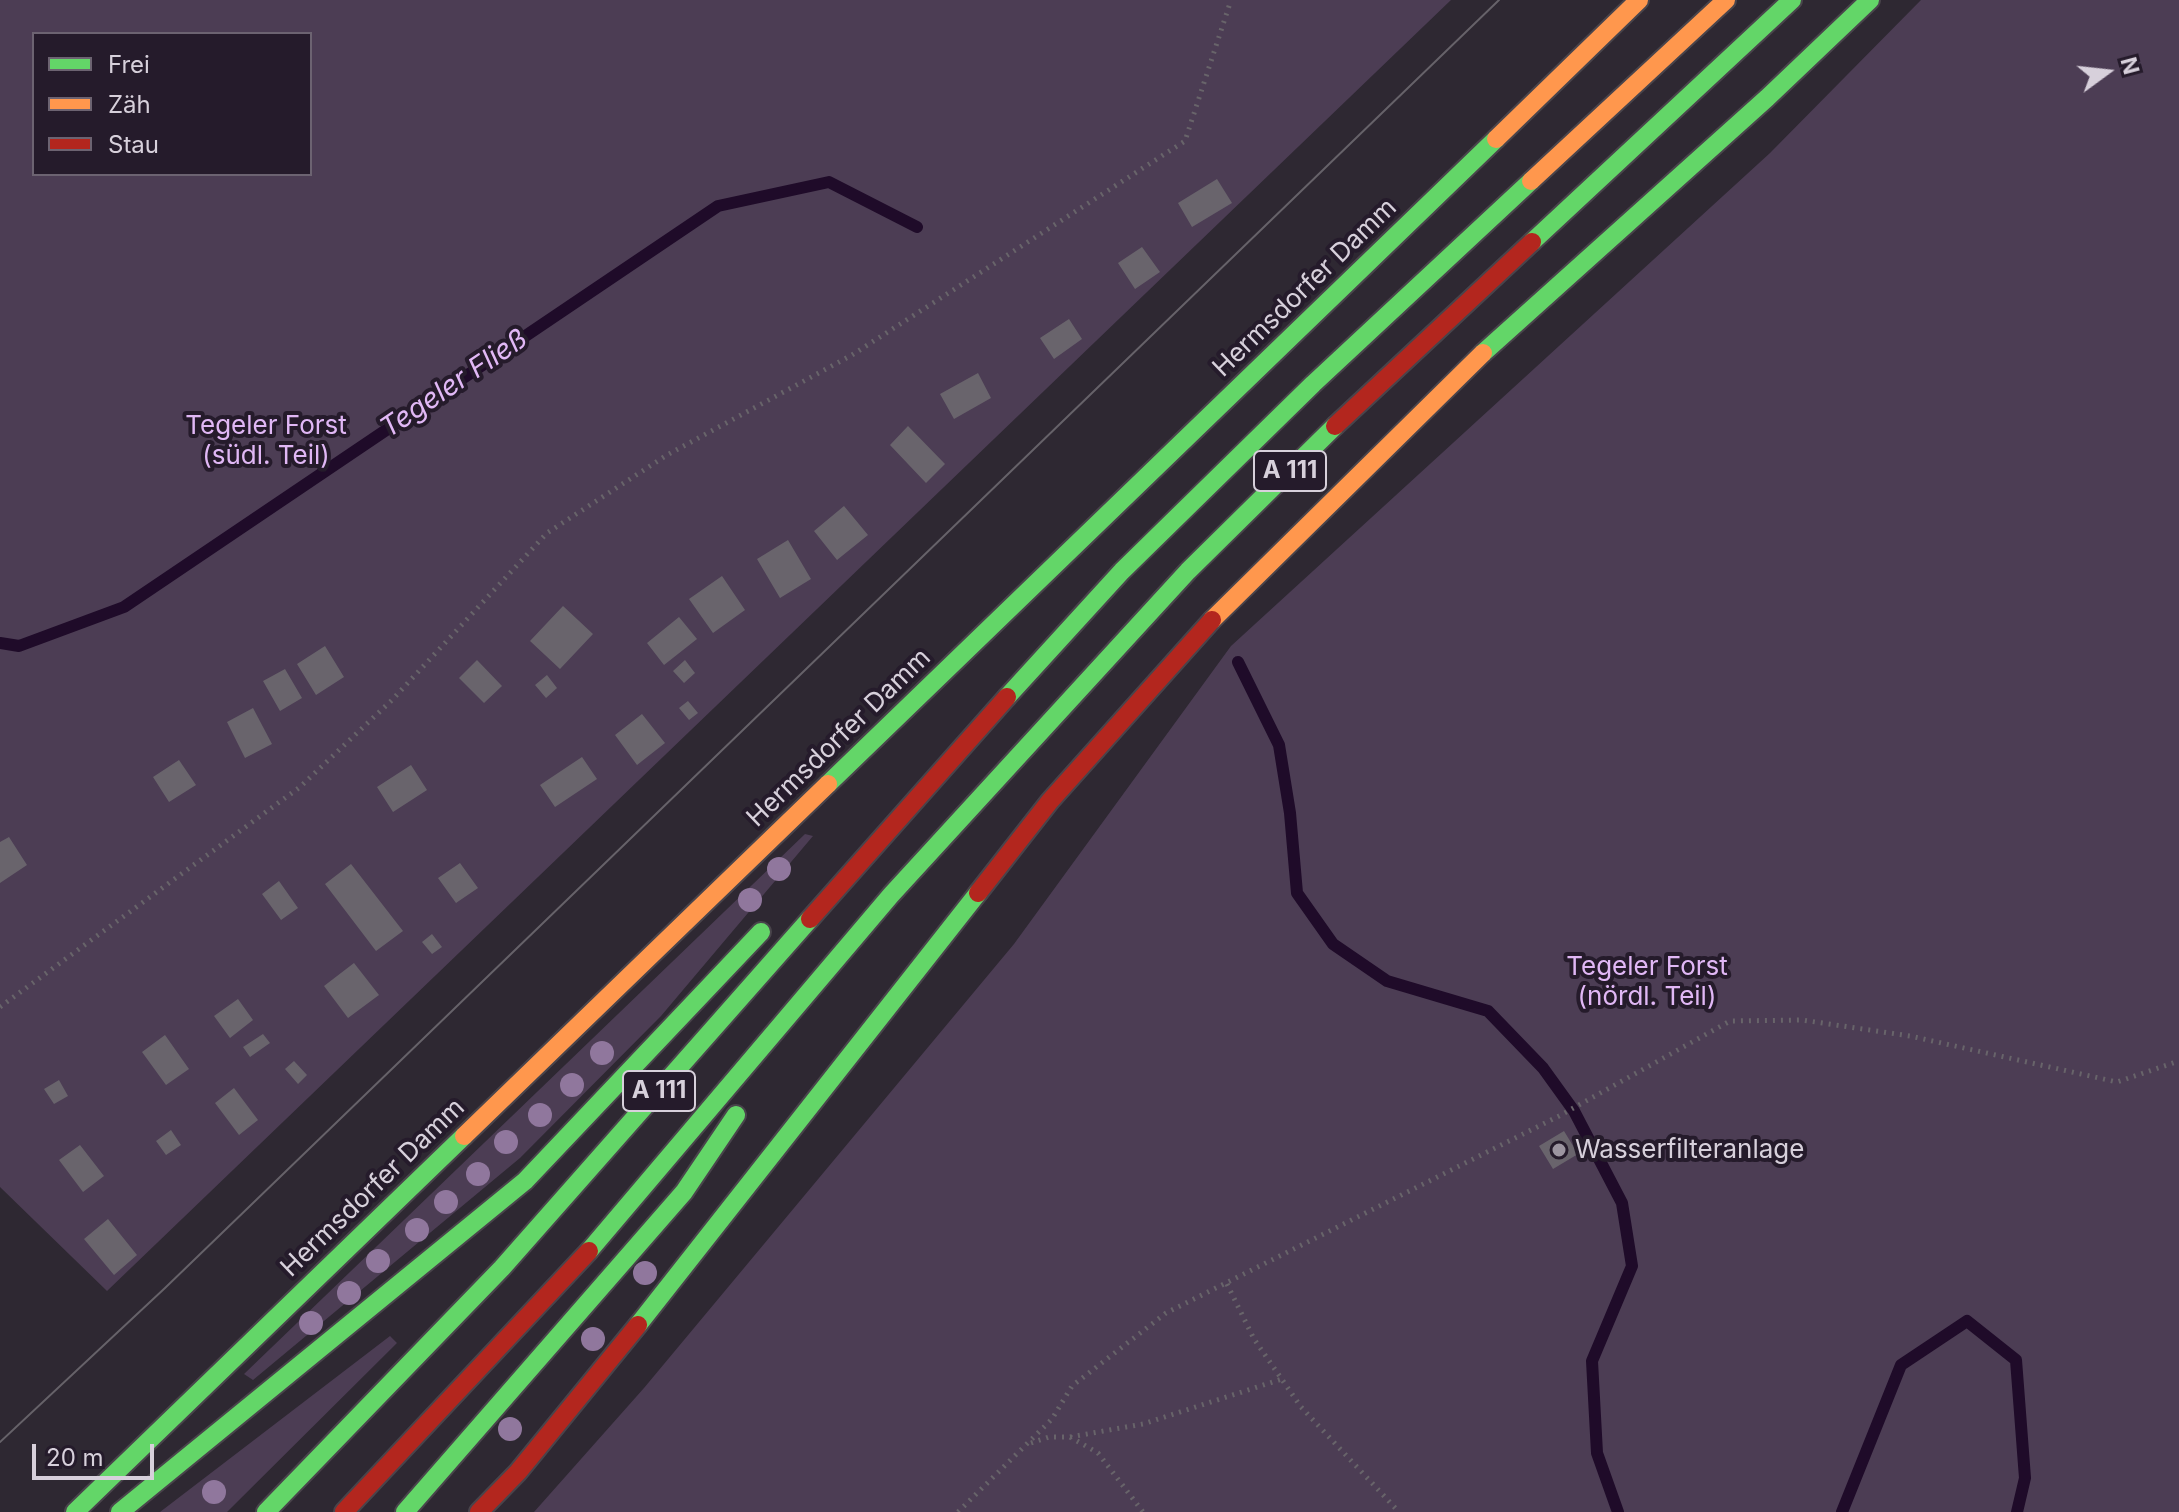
<!DOCTYPE html>
<meta charset="utf-8">
<style>
body{margin:0}
#map{position:relative;width:2179px;height:1512px;overflow:hidden;background:#2e2832;font-family:Inter,sans-serif}
canvas{display:block}
.legend{position:absolute;left:32px;top:32px;width:280px;height:144px;box-sizing:border-box;background:#251b2b;border:2px solid #6c6371;margin:0;padding:10px 14px;list-style:none;font-size:24px;color:#d7d0db}
.legend li{display:flex;align-items:center;gap:16px;height:40px}
.legend b{width:40px;border:2px solid #6c6371}
.north{position:absolute;left:2067px;top:32px;width:80px;height:80px;-webkit-text-stroke:6px #251b2b;paint-order:stroke;rotate:75deg;font-size:22px;font-weight:700;line-height:32px;text-align:center;color:#d7d0db}
.north::after{content:'';display:block;margin:auto;width:28px;height:36px;background:#d7d0db;clip-path:polygon(50% 0,100% 100%,50% 72%,0 100%)}
.scale{position:absolute;left:32px;top:1444px;width:122px;height:36px;box-sizing:border-box;border:4px solid #d7d0db;border-top:0;padding-left:10px;font-size:24px;line-height:28px;white-space:nowrap;color:#d7d0db;-webkit-text-stroke:6px #251b2b;paint-order:stroke}
</style>
<div id="map">
<canvas width="2179" height="1512"></canvas>
<ul class="legend">
<li><b style="height:10px;background:#63d668"></b>Frei</li>
<li><b style="height:10px;background:#ff974d"></b>Zäh</li>
<li><b style="height:10px;background:#b3261e"></b>Stau</li>
</ul>
<div class="north">N</div>
<div class="scale">20 m</div>
</div>
<script>
const context = document.querySelector('canvas').getContext('2d');
context.lineJoin = 'round';
function paint(path, color) {
  context.fillStyle = color;
  context.fill(path, 'evenodd');
}
function toPath(rows) {
  const path = new Path2D();
  for (const r of rows) {
    path.moveTo(r[0], r[1]);
    for (let i = 2; i < r.length; i += 2) path.lineTo(r[i], r[i + 1]);
  }
  return path;
}
function strokePath(path, color, width, dash) {
  context.strokeStyle = color;
  context.lineWidth = width;
  context.lineCap = dash ? 'butt' : 'round';
  context.setLineDash(dash || []);
  context.stroke(path);
}
function label(font, color, halo, rows, align = 'center') {
  context.font = font + ' Inter,sans-serif';
  context.lineWidth = 8;
  context.setLineDash([]);
  context.textBaseline = 'middle';
  context.strokeStyle = halo;
  context.fillStyle = color;
  for (const [text, x, y, turn = 0] of rows) {
    context.save();
    context.translate(x, y);
    context.rotate((+turn || 0) * Math.PI / 180);
    context.textAlign = isNaN(turn) ? turn : align;
    if (halo) context.strokeText(text, 0, 0);
    context.fillText(text, 0, 0);
    context.restore();
  }
}
paint(toPath([
 [0,0,1451,0,107,1291,0,1187],
 [34,34,310,34,310,174,34,174],
 [1921,0,2179,0,2179,1512,534,1512,644,1388,1014,944,1231,646,1770,153],
 [805,834,813,836,661,1016,520,1158,253,1380,244,1374],
 [390,1336,397,1343,227,1512,160,1512]
]), '#4c3d54');
strokePath(toPath([
 [0,643,19,646,124,607,718,206,829,182,917,227],
 [1238,662,1279,745,1290,813,1297,893,1333,944,1387,981,1488,1011,1543,1068,1574,1111,1622,1203,1632,1266,1592,1361,1597,1453,1618,1512],
 [1842,1512,1901,1365,1967,1321,2016,1360,2025,1478,2017,1512]
]), '#1f0b29', 12);
paint(toPath([
 [1217,179,1232,203,1192,227,1178,203],
 [1142,247,1160,272,1135,289,1118,263],
 [1069,319,1082,339,1054,359,1040,338],
 [978,373,991,398,954,419,940,394],
 [908,426,945,464,926,483,890,445],
 [844,506,868,535,837,560,814,531],
 [788,540,811,579,780,598,757,559],
 [722,576,745,610,713,633,689,599],
 [563,606,593,634,560,669,530,641],
 [679,617,697,639,664,665,647,643],
 [325,646,344,677,316,695,297,664],
 [477,660,502,686,484,703,459,678],
 [685,660,695,673,684,683,673,671],
 [285,669,302,698,280,711,263,681],
 [547,675,557,688,546,698,535,685],
 [688,701,698,713,689,720,679,708],
 [253,708,272,744,245,758,227,722],
 [642,714,665,743,637,765,615,735],
 [582,757,597,779,555,807,540,785],
 [179,760,196,785,169,802,153,777],
 [411,765,427,790,393,812,377,787],
 [9,837,27,865,0,883,0,842],
 [460,863,478,888,456,903,438,878],
 [351,864,403,931,376,951,325,884],
 [279,881,298,908,281,920,262,894],
 [432,934,442,947,432,954,422,942],
 [354,963,379,995,348,1018,324,986],
 [238,999,253,1020,230,1038,214,1016],
 [263,1034,270,1043,250,1057,243,1047],
 [165,1035,189,1069,166,1085,142,1052],
 [294,1061,307,1075,298,1084,285,1069],
 [59,1080,68,1096,54,1104,44,1089],
 [234,1088,258,1120,239,1135,215,1103],
 [171,1130,181,1145,166,1155,156,1141],
 [1564,1131,1578,1154,1553,1169,1539,1146],
 [80,1145,104,1176,83,1192,59,1160],
 [108,1219,137,1255,114,1275,84,1239]
]), '#69646c');
const fast = toPath([
 [1532,242,1792,0],
 [1483,353,1767,98,1870,0],
 [1007,697,1122,571,1313,384,1531,181],
 [828,784,1496,139],
 [589,1251,891,895,1188,571,1335,426],
 [638,1325,978,893],
 [75,1512,464,1136],
 [120,1512,525,1181,761,932],
 [266,1512,502,1268,810,919],
 [405,1512,684,1192,736,1115]
]);
const slow = toPath([
 [1496,139,1639,0],
 [1531,181,1726,0],
 [1212,620,1483,353],
 [464,1136,828,784]
]);
const jam = toPath([
 [1335,426,1532,242],
 [978,893,1050,801,1212,620],
 [810,919,1007,697],
 [344,1512,589,1251],
 [479,1512,518,1472,638,1325]
]);
strokePath(fast, '#49444b', 22);
strokePath(slow, '#49444b', 22);
strokePath(jam, '#49444b', 22);
strokePath(toPath([
 [0,1007,300,787,392,700,547,533,667,455,852,355,1185,141,1231,0],
 [1227,1284,1254,1339,1301,1407,1399,1512],
 [1070,1437,1143,1424,1282,1379],
 [1031,1443,1049,1437,1070,1437,1098,1453,1143,1512],
 [958,1512,1052,1419,1072,1386,1166,1313,1559,1116,1730,1021,1802,1020,1910,1036,2117,1082,2179,1061]
]), '#68646a', 5, [2, 6]);
strokePath(fast, '#63d668', 18);
strokePath(slow, '#ff974d', 18);
strokePath(jam, '#b3261e', 18);
strokePath(toPath([
 [0,1442,165,1288,1499,0]
]), '#666269', 2);
context.fillStyle = '#90779d';
for (const [x, y] of [
 [779,869],
 [750,900],
 [602,1053],
 [572,1085],
 [540,1115],
 [506,1142],
 [478,1174],
 [446,1202],
 [417,1230],
 [378,1261],
 [645,1273],
 [349,1293],
 [311,1323],
 [593,1339],
 [510,1429],
 [214,1492]
]) {
  context.beginPath();
  context.arc(x, y, 12, 0, 2 * Math.PI);
  context.fill();
}
for (const [x, y, r, color] of [
 [1559,1150,8,"#9c95a0"]
]) {
  const dot = new Path2D();
  dot.arc(x, y, r, 0, 2 * Math.PI);
  context.fillStyle = color;
  context.fill(dot);
  strokePath(dot, '#251b2b', 3);
}
for (const [x, y, w] of [
 [1290,471,72],
 [659,1091,72]
]) {
  const box = new Path2D();
  box.roundRect(x - w / 2, y - 20, w, 40, 6);
  context.fillStyle = '#251b2b';
  context.fill(box);
  strokePath(box, '#d7d0db', 2);
}
label('bold 24px', '#d7d0db', null, [
 ["A 111",1290,471],
 ["A 111",659,1091]
]);
label('26px', '#d7d0db', '#251b2b', [
 ["Hermsdorfer Damm",1305,288,-44],
 ["Hermsdorfer Damm",839,738,-44],
 ["Hermsdorfer Damm",373,1188,-44]
]);
label('26px', '#e0b7f5', '#251b2b', [
 ["Tegeler Forst",266,426],
 ["(südl. Teil)",266,456],
 ["Tegeler Forst",1647,967],
 ["(nördl. Teil)",1647,997]
]);
label('26px', '#d7d0db', '#251b2b', [
 ["Wasserfilteranlage",1575,1150]
], 'left');
label('italic 28px', '#e1b8f6', '#251b2b', [
 ["Tegeler Fließ",454,384,-34]
]);
</script>
